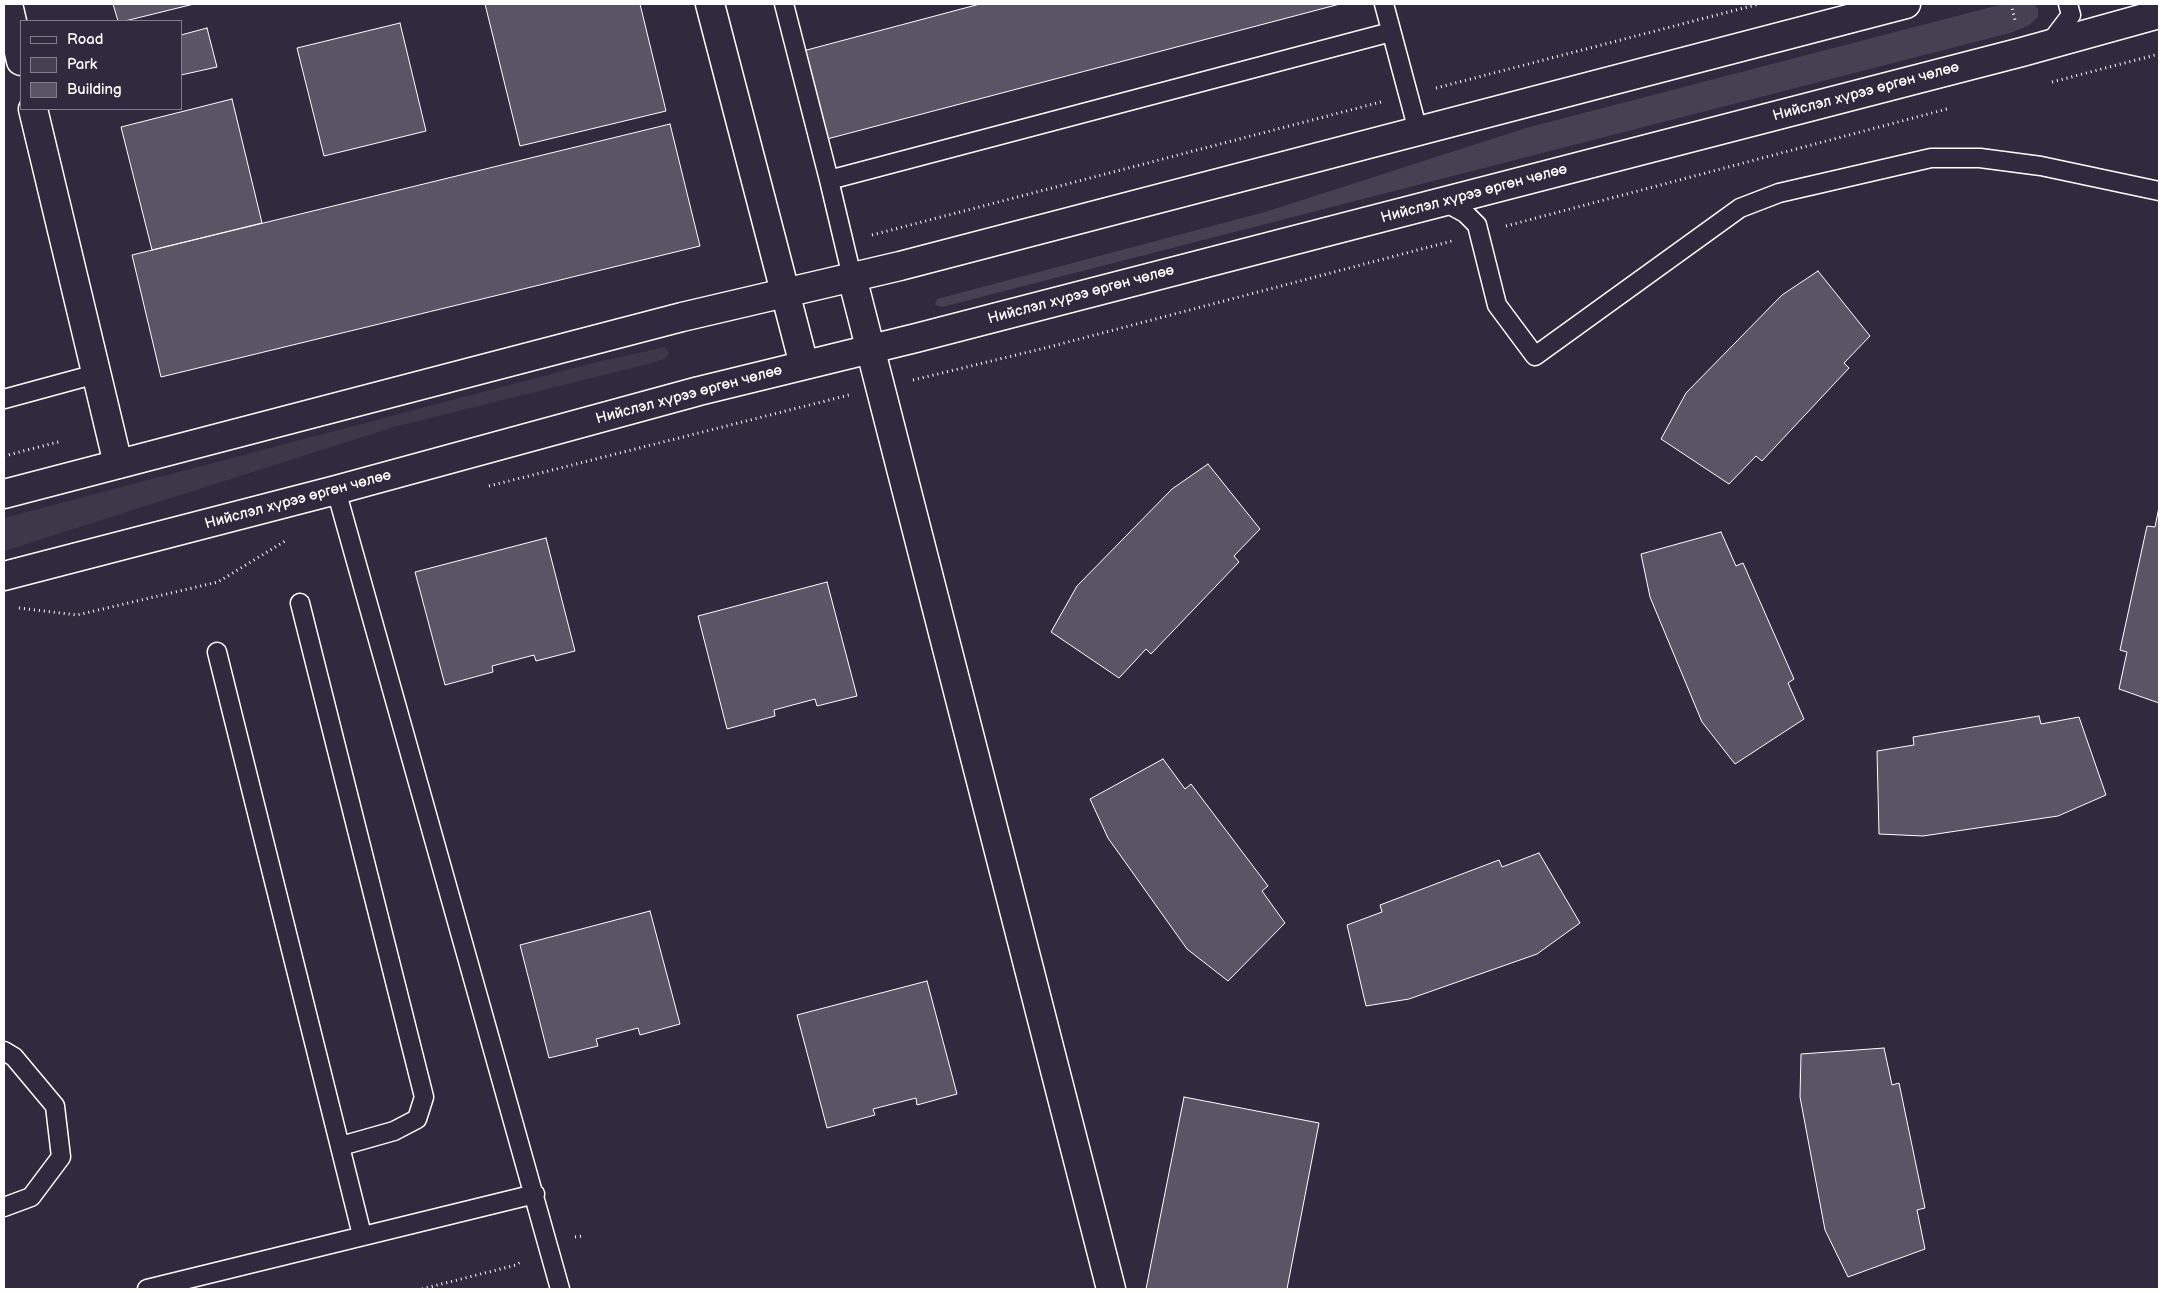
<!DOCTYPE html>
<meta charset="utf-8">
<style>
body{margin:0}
#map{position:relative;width:2163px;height:1293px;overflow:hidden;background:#2f2a3d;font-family:"Balsamiq Sans",sans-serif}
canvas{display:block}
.frame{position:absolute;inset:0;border:5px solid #fff;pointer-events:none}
.legend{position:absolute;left:20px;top:20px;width:162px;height:90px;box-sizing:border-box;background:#2f2a3d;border:1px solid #827f8b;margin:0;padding:6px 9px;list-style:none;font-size:15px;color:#fff}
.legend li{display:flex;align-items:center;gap:10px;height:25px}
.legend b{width:25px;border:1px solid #827f8b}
</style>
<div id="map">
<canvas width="2163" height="1293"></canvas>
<div class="frame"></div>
<ul class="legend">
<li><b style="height:6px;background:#2f2a3d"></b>Road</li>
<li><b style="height:14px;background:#464152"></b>Park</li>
<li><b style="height:14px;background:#595564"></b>Building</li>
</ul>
</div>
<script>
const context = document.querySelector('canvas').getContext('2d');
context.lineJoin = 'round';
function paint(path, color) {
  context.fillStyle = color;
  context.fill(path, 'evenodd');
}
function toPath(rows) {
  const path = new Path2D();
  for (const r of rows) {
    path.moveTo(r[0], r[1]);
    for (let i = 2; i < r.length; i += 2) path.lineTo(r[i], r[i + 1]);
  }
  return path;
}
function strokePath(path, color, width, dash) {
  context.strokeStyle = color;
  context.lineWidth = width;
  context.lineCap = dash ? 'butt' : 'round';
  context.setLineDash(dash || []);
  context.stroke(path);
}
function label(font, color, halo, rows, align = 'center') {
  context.font = font + ' "Balsamiq Sans",sans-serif';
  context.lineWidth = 4.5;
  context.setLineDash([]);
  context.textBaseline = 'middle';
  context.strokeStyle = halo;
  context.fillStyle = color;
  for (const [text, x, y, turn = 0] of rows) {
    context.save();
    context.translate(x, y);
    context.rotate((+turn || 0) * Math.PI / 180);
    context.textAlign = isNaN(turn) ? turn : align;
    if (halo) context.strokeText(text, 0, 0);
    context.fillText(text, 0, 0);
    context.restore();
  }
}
paint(toPath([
 [665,347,669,353,666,358,656,362,394,427,4,551,4,518,593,363]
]), '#3c3749');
paint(toPath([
 [2003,4,2034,4,2038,9,2038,17,2028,26,2010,33,942,307,935,305,937,299,1265,212,1526,128]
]), '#464152');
const building = toPath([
 [113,4,194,4,125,21,118,21,113,4],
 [485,4,640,4,666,111,520,146,485,4],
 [980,4,1340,4,827,139,803,51,980,4],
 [400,23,426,131,324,156,297,48,400,23],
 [207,28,217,67,181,75,181,35,207,28],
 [232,99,262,223,152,250,121,127,232,99],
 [670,124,700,246,161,377,132,255,670,124],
 [1818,271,1870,336,1844,363,1849,368,1762,461,1756,456,1729,484,1661,439,1686,393,1782,295,1818,271],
 [1208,464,1260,529,1234,556,1239,562,1151,654,1146,649,1119,678,1051,632,1077,586,1172,489,1208,464],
 [2159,507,2159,703,2119,689,2127,652,2120,650,2147,526,2155,527,2159,507],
 [1721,532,1736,566,1743,563,1794,679,1788,683,1804,719,1735,764,1702,722,1650,597,1641,554,1721,532],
 [546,538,575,651,536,661,534,655,492,666,493,672,445,685,415,572,546,538],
 [827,582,857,696,817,706,815,699,774,710,775,716,727,729,698,616,827,582],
 [2039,716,2041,724,2079,717,2106,795,2058,816,1923,836,1879,834,1877,751,1914,745,1913,737,2039,716],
 [1163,759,1185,789,1191,784,1268,886,1262,891,1285,923,1228,981,1187,949,1108,838,1090,799,1163,759],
 [1539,853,1580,923,1537,954,1409,999,1366,1006,1347,925,1382,912,1380,905,1499,860,1502,867,1539,853],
 [650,911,680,1024,640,1035,638,1028,596,1039,598,1046,549,1058,520,945,650,911],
 [927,981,957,1094,917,1105,916,1098,873,1109,875,1115,827,1128,797,1015,927,981],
 [1884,1048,1892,1085,1899,1083,1925,1208,1917,1210,1925,1249,1848,1277,1825,1230,1800,1097,1801,1054,1884,1048],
 [1184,1097,1319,1123,1287,1289,1146,1289,1184,1097]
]);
paint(building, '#595564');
strokePath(building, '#fff', 1);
const lane = toPath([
 [784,4,829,180],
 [1384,4,1418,131],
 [2049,44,2071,15,2068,4],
 [1443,201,1465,213,1477,225,1497,305,1535,356,1740,208,1779,193,1931,158,1980,158,2041,166,2159,191],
 [852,277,829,180,1391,32],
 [4,399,96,374],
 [336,490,560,1289],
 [300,603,424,1097,417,1119,394,1131,341,1146],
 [217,652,362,1235],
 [4,1051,14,1057,55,1106,61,1157,31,1197,4,1207],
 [147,1289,535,1194]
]);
const street = toPath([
 [8,4,21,61],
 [710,4,785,292],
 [33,109,118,464],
 [852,277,1111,1289]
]);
const primary = toPath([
 [785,292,804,365],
 [4,494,682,317,900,266,1906,4],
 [4,576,336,490,699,391,916,338,2022,52,2159,14]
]);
strokePath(lane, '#fff', 21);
strokePath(street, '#fff', 31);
strokePath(primary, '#fff', 31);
strokePath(toPath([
 [2011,4,2015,20],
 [2052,82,2159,54],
 [1436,88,1759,4],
 [1506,226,1947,109],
 [872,235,1381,102],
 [913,380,1049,347,1452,241],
 [4,456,62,441],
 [489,486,849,395],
 [19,608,77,615,218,582,285,541],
 [575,1237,582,1236],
 [422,1289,516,1265,522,1261]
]), '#fff', 3, [1, 4]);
strokePath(lane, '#2f2a3d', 18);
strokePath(street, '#2f2a3d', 28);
strokePath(primary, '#2f2a3d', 28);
label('15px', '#fff', '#2f2a3d', [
 ["Нийслэл хүрээ өргөн чөлөө",1866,92,-15],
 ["Нийслэл хүрээ өргөн чөлөө",1474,194,-15],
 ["Нийслэл хүрээ өргөн чөлөө",1081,295,-15],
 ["Нийслэл хүрээ өргөн чөлөө",689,395,-15],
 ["Нийслэл хүрээ өргөн чөлөө",298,500,-15]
]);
</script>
